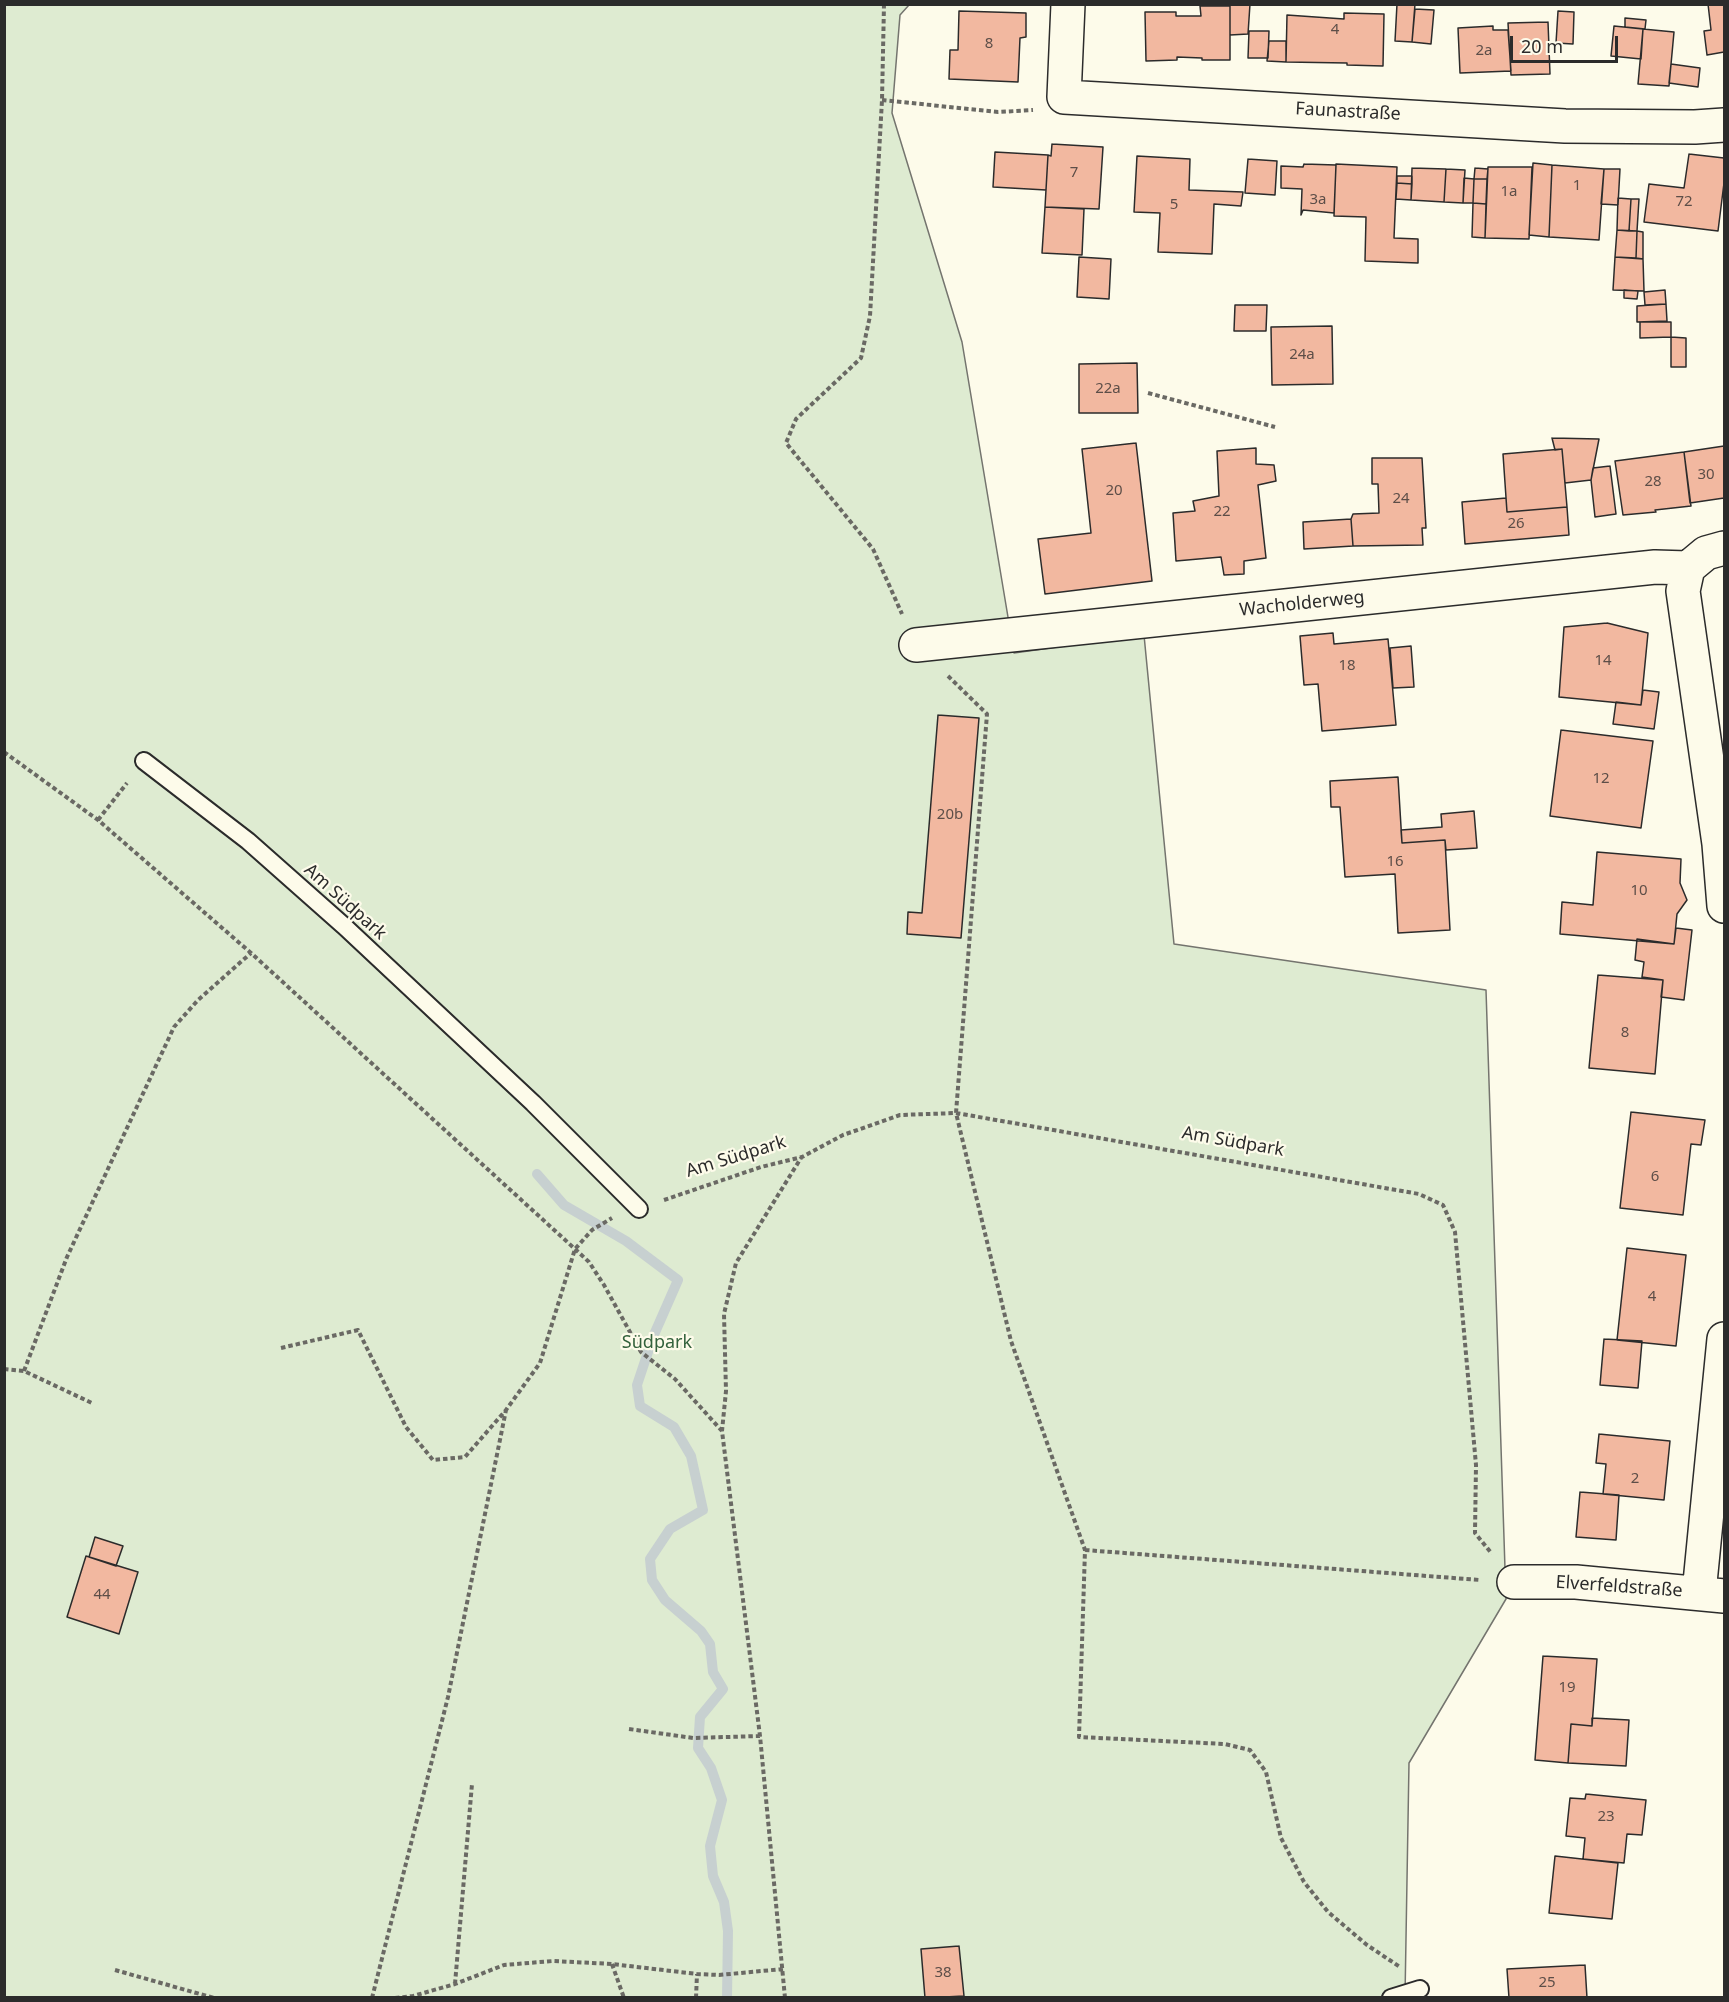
<!DOCTYPE html>
<meta charset="utf-8">
<style>
body{margin:0}
#map{position:relative;width:1729px;height:2002px;overflow:hidden;background:#fdfbea;font-family:"Noto Sans",sans-serif}
canvas{display:block}
.frame{position:absolute;inset:0;border:6px solid #2b2b2b;pointer-events:none}
.scale{position:absolute;left:1510px;top:36px;width:108px;height:27px;box-sizing:border-box;border:3px solid #2b2b2b;border-top:0;padding-left:8px;font-size:18px;line-height:21px;white-space:nowrap;color:#2b2b2b;-webkit-text-stroke:4px #fdfbea;paint-order:stroke}
</style>
<div id="map">
<canvas width="1729" height="2002"></canvas>
<div class="frame"></div>
<div class="scale">20 m</div>
</div>
<script>
const context = document.querySelector('canvas').getContext('2d');
context.lineJoin = 'round';
function paint(path, color) {
  context.fillStyle = color;
  context.fill(path, 'evenodd');
}
function toPath(rows) {
  const path = new Path2D();
  for (const r of rows) {
    path.moveTo(r[0], r[1]);
    for (let i = 2; i < r.length; i += 2) path.lineTo(r[i], r[i + 1]);
  }
  return path;
}
function strokePath(path, color, width, dash) {
  context.strokeStyle = color;
  context.lineWidth = width;
  context.lineCap = dash ? 'butt' : 'round';
  context.setLineDash(dash || []);
  context.stroke(path);
}
function label(font, color, halo, rows, align = 'center') {
  context.font = font + ' "Noto Sans",sans-serif';
  context.lineWidth = 4.5;
  context.setLineDash([]);
  context.textBaseline = 'middle';
  context.strokeStyle = halo;
  context.fillStyle = color;
  for (const [text, x, y, turn = 0] of rows) {
    context.save();
    context.translate(x, y);
    context.rotate((+turn || 0) * Math.PI / 180);
    context.textAlign = isNaN(turn) ? turn : align;
    if (halo) context.strokeText(text, 0, 0);
    context.fillText(text, 0, 0);
    context.restore();
  }
}
const green = toPath([
 [5,5,909,5,900,15,892,113,962,342,1014,653,1144,635,1174,944,1486,990,1506,1599,1409,1763,1405,1997,5,1997,5,5]
]);
paint(green, '#deebd1');
strokePath(green, '#74746e', 1.5);
strokePath(toPath([
 [537,1174,564,1205,626,1241,678,1280,653,1337,637,1385,640,1406,674,1427,691,1456,703,1510,670,1529,650,1559,652,1580,665,1600,701,1631,710,1644,713,1672,723,1689,700,1717,698,1748,711,1768,722,1800,710,1846,713,1876,724,1902,728,1931,727,1998]
]), '#c7d0d0', 10);
const building = toPath([
 [1230,4,1250,4,1248,34,1230,35,1230,4],
 [1397,4,1415,4,1412,42,1395,41,1397,4],
 [1708,4,1724,4,1724,52,1707,55,1704,31,1711,30,1708,4],
 [1200,6,1230,6,1230,60,1202,60,1202,58,1177,57,1177,60,1146,61,1145,12,1176,12,1176,16,1201,16,1200,6],
 [1415,9,1434,10,1431,44,1412,42,1415,9],
 [959,11,1026,13,1026,37,1020,38,1018,82,949,79,950,50,958,50,959,11],
 [1558,11,1574,12,1573,44,1556,43,1558,11],
 [1344,13,1384,14,1383,66,1347,65,1347,63,1286,62,1287,15,1344,19,1344,13],
 [1625,18,1646,20,1645,29,1625,27,1625,18],
 [1548,22,1550,74,1511,75,1508,23,1548,22],
 [1493,26,1493,30,1508,30,1511,71,1460,73,1458,28,1493,26],
 [1614,26,1643,29,1641,59,1611,56,1614,26],
 [1643,29,1674,32,1669,86,1638,84,1643,29],
 [1249,31,1269,31,1268,58,1248,58,1249,31],
 [1269,41,1286,41,1286,62,1267,61,1269,41],
 [1671,64,1700,68,1698,87,1669,83,1671,64],
 [1052,144,1103,147,1099,209,1045,207,1048,155,1051,156,1052,144],
 [995,152,1048,155,1046,190,993,187,995,152],
 [1689,154,1724,158,1724,183,1718,231,1644,222,1649,184,1684,188,1689,154],
 [1137,156,1190,159,1189,190,1243,192,1241,206,1214,204,1212,254,1158,252,1160,213,1134,212,1137,156],
 [1248,159,1277,161,1275,195,1245,193,1248,159],
 [1533,163,1552,165,1549,237,1529,235,1533,163],
 [1304,164,1336,165,1334,213,1303,210,1301,215,1302,189,1281,188,1281,166,1303,167,1304,164],
 [1336,164,1397,167,1394,238,1418,239,1418,263,1365,261,1366,217,1334,216,1336,164],
 [1552,165,1604,169,1599,240,1549,237,1552,165],
 [1488,167,1532,167,1529,239,1485,238,1488,167],
 [1412,168,1446,169,1444,202,1411,200,1412,168],
 [1475,168,1488,169,1487,179,1474,179,1475,168],
 [1446,169,1465,170,1463,203,1444,202,1446,169],
 [1604,169,1620,169,1618,205,1601,204,1604,169],
 [1397,176,1412,176,1412,184,1397,183,1397,176],
 [1464,178,1474,179,1473,203,1463,203,1464,178],
 [1474,179,1487,179,1486,204,1473,203,1474,179],
 [1397,183,1412,184,1411,200,1396,199,1397,183],
 [1618,198,1631,199,1629,231,1617,230,1618,198],
 [1631,199,1639,199,1637,231,1629,231,1631,199],
 [1473,203,1486,204,1485,238,1472,237,1473,203],
 [1045,207,1084,209,1082,255,1042,253,1045,207],
 [1617,230,1637,231,1636,258,1615,257,1617,230],
 [1637,231,1643,232,1643,259,1636,258,1637,231],
 [1079,257,1111,259,1109,299,1077,297,1079,257],
 [1615,257,1643,259,1644,291,1613,290,1615,257],
 [1624,290,1638,291,1637,299,1624,298,1624,290],
 [1665,290,1666,304,1645,305,1644,292,1665,290],
 [1666,304,1667,321,1637,322,1637,306,1666,304],
 [1235,305,1267,305,1266,331,1234,331,1235,305],
 [1640,322,1671,322,1671,337,1640,338,1640,322],
 [1332,326,1333,384,1272,385,1271,327,1332,326],
 [1671,337,1686,338,1686,367,1671,367,1671,337],
 [1137,363,1138,413,1079,413,1079,364,1137,363],
 [1552,438,1599,439,1591,480,1565,483,1562,449,1555,450,1552,438],
 [1136,443,1152,581,1045,594,1038,539,1091,533,1082,449,1136,443],
 [1724,446,1724,498,1690,503,1684,452,1724,446],
 [1256,448,1256,464,1274,465,1276,481,1258,485,1266,558,1244,561,1244,574,1224,575,1221,557,1176,561,1173,513,1195,511,1193,501,1219,496,1217,451,1256,448],
 [1562,449,1567,507,1507,512,1503,454,1562,449],
 [1684,452,1691,506,1655,510,1656,512,1623,515,1615,461,1684,452],
 [1372,458,1422,458,1426,528,1422,528,1423,545,1353,546,1351,519,1353,514,1379,513,1378,484,1372,484,1372,458],
 [1610,466,1616,514,1595,517,1591,480,1593,468,1610,466],
 [1506,498,1507,512,1567,507,1569,535,1465,544,1462,502,1506,498],
 [1351,519,1353,546,1304,549,1303,522,1351,519],
 [1607,623,1648,633,1641,705,1559,697,1564,627,1607,623],
 [1333,633,1334,644,1388,639,1396,725,1322,731,1318,684,1304,685,1300,636,1333,633],
 [1411,646,1414,687,1393,688,1390,648,1411,646],
 [1643,690,1659,692,1654,729,1613,724,1616,702,1641,705,1643,690],
 [938,715,979,718,961,938,907,934,908,912,922,913,938,715],
 [1561,730,1653,741,1641,828,1550,816,1561,730],
 [1398,777,1402,843,1445,840,1450,930,1398,933,1395,874,1345,877,1340,807,1331,807,1330,781,1398,777],
 [1474,811,1477,848,1446,850,1445,840,1402,843,1401,830,1442,827,1441,814,1474,811],
 [1597,852,1681,859,1680,883,1687,900,1677,914,1674,944,1560,934,1562,902,1593,905,1597,852],
 [1676,928,1692,930,1684,1000,1661,997,1663,980,1642,977,1644,962,1635,960,1637,939,1674,944,1676,928],
 [1598,975,1663,980,1655,1074,1589,1068,1598,975],
 [1631,1112,1705,1120,1701,1145,1691,1144,1683,1215,1620,1208,1631,1112],
 [1627,1248,1686,1255,1676,1346,1617,1340,1627,1248],
 [1604,1339,1642,1341,1638,1388,1600,1385,1604,1339],
 [1599,1434,1670,1441,1664,1500,1603,1494,1606,1464,1596,1463,1599,1434],
 [1580,1492,1619,1495,1616,1540,1576,1537,1580,1492],
 [95,1537,123,1546,116,1566,89,1557,95,1537],
 [86,1556,138,1572,119,1634,67,1617,86,1556],
 [1543,1656,1597,1659,1592,1726,1571,1724,1568,1763,1535,1760,1543,1656],
 [1592,1718,1629,1720,1626,1766,1568,1763,1571,1724,1592,1726,1592,1718],
 [1586,1794,1646,1800,1642,1835,1627,1834,1624,1863,1583,1859,1585,1838,1566,1836,1570,1798,1585,1799,1586,1794],
 [1555,1856,1618,1863,1612,1919,1549,1913,1555,1856],
 [959,1946,964,1996,925,1998,921,1949,959,1946],
 [1585,1965,1587,1998,1509,1998,1507,1969,1585,1965]
]);
paint(building, '#f2b8a0');
strokePath(building, '#2b2b2b', 1.5);
const service = toPath([
 [144,761,248,841,344,926,533,1103,639,1209],
 [1391,1998,1420,1989]
]);
const minor = toPath([
 [1068,4,1064,97,1565,126,1695,127,1724,125],
 [1688,568,1683,591,1719,844,1724,906],
 [916,645,1655,567,1688,568,1706,553,1724,548],
 [1514,1582,1576,1582,1724,1596],
 [1699,1593,1724,1339]
]);
strokePath(service, '#2b2b2b', 20);
strokePath(minor, '#2b2b2b', 36);
strokePath(toPath([
 [884,4,882,100,870,316,861,358,796,419,786,443,873,549,902,614],
 [882,100,998,112,1033,110],
 [1148,393,1275,427],
 [948,676,987,714,956,1113,1011,1341,1085,1550,1079,1737,1225,1744,1250,1750,1266,1772,1281,1838,1304,1882,1328,1912,1367,1945,1400,1967],
 [4,752,98,820,251,953,575,1249,589,1262,604,1285,641,1352,675,1379,722,1431],
 [98,820,127,783],
 [664,1200,761,1167,802,1157,843,1135,900,1115,956,1113,1419,1194,1443,1205,1455,1232,1476,1465,1475,1533,1492,1554],
 [281,1348,358,1330,406,1427,433,1460,465,1457,506,1410,540,1363,575,1249,592,1230,612,1218],
 [4,1369,24,1371,94,1404],
 [24,1371,67,1257,174,1027,198,1000,251,953],
 [1085,1550,1480,1580],
 [629,1729,693,1738,760,1736],
 [612,1964,624,1998],
 [115,1970,214,1998],
 [455,1984,472,1784],
 [372,1998,448,1697,506,1410],
 [395,1998,413,1996,455,1984,504,1965,553,1961,612,1964,697,1974,719,1975,783,1969],
 [696,1998,697,1974],
 [785,1998,760,1736,722,1431,726,1391,724,1314,736,1263,801,1158]
]), '#6a6964', 4, [4.5, 3]);
strokePath(service, '#fdfbea', 16);
strokePath(minor, '#fdfbea', 33);
label('15px', '#5d4e48', null, [
 ["4",1335,30],
 ["8",989,44],
 ["2a",1484,51],
 ["7",1074,173],
 ["1",1577,186],
 ["1a",1509,192],
 ["3a",1318,200],
 ["72",1684,202],
 ["5",1174,205],
 ["24a",1302,355],
 ["22a",1108,389],
 ["30",1706,475],
 ["28",1653,482],
 ["20",1114,491],
 ["24",1401,499],
 ["22",1222,512],
 ["26",1516,524],
 ["14",1603,661],
 ["18",1347,666],
 ["12",1601,779],
 ["20b",950,815],
 ["16",1395,862],
 ["10",1639,891],
 ["8",1625,1033],
 ["6",1655,1177],
 ["4",1652,1297],
 ["2",1635,1479],
 ["44",102,1595],
 ["19",1567,1688],
 ["23",1606,1817],
 ["38",943,1973],
 ["25",1547,1983]
]);
label('18px', '#2b2b2b', '#fdfbea', [
 ["Faunastraße",1348,112,3],
 ["Wacholderweg",1302,604,-6],
 ["Am Südpark",345,902,42],
 ["Am Südpark",1233,1142,10],
 ["Am Südpark",736,1157,-17],
 ["Elverfeldstraße",1619,1587,4]
]);
label('18px', '#34623c', '#fdfbea', [
 ["Südpark",657,1343]
]);
</script>
